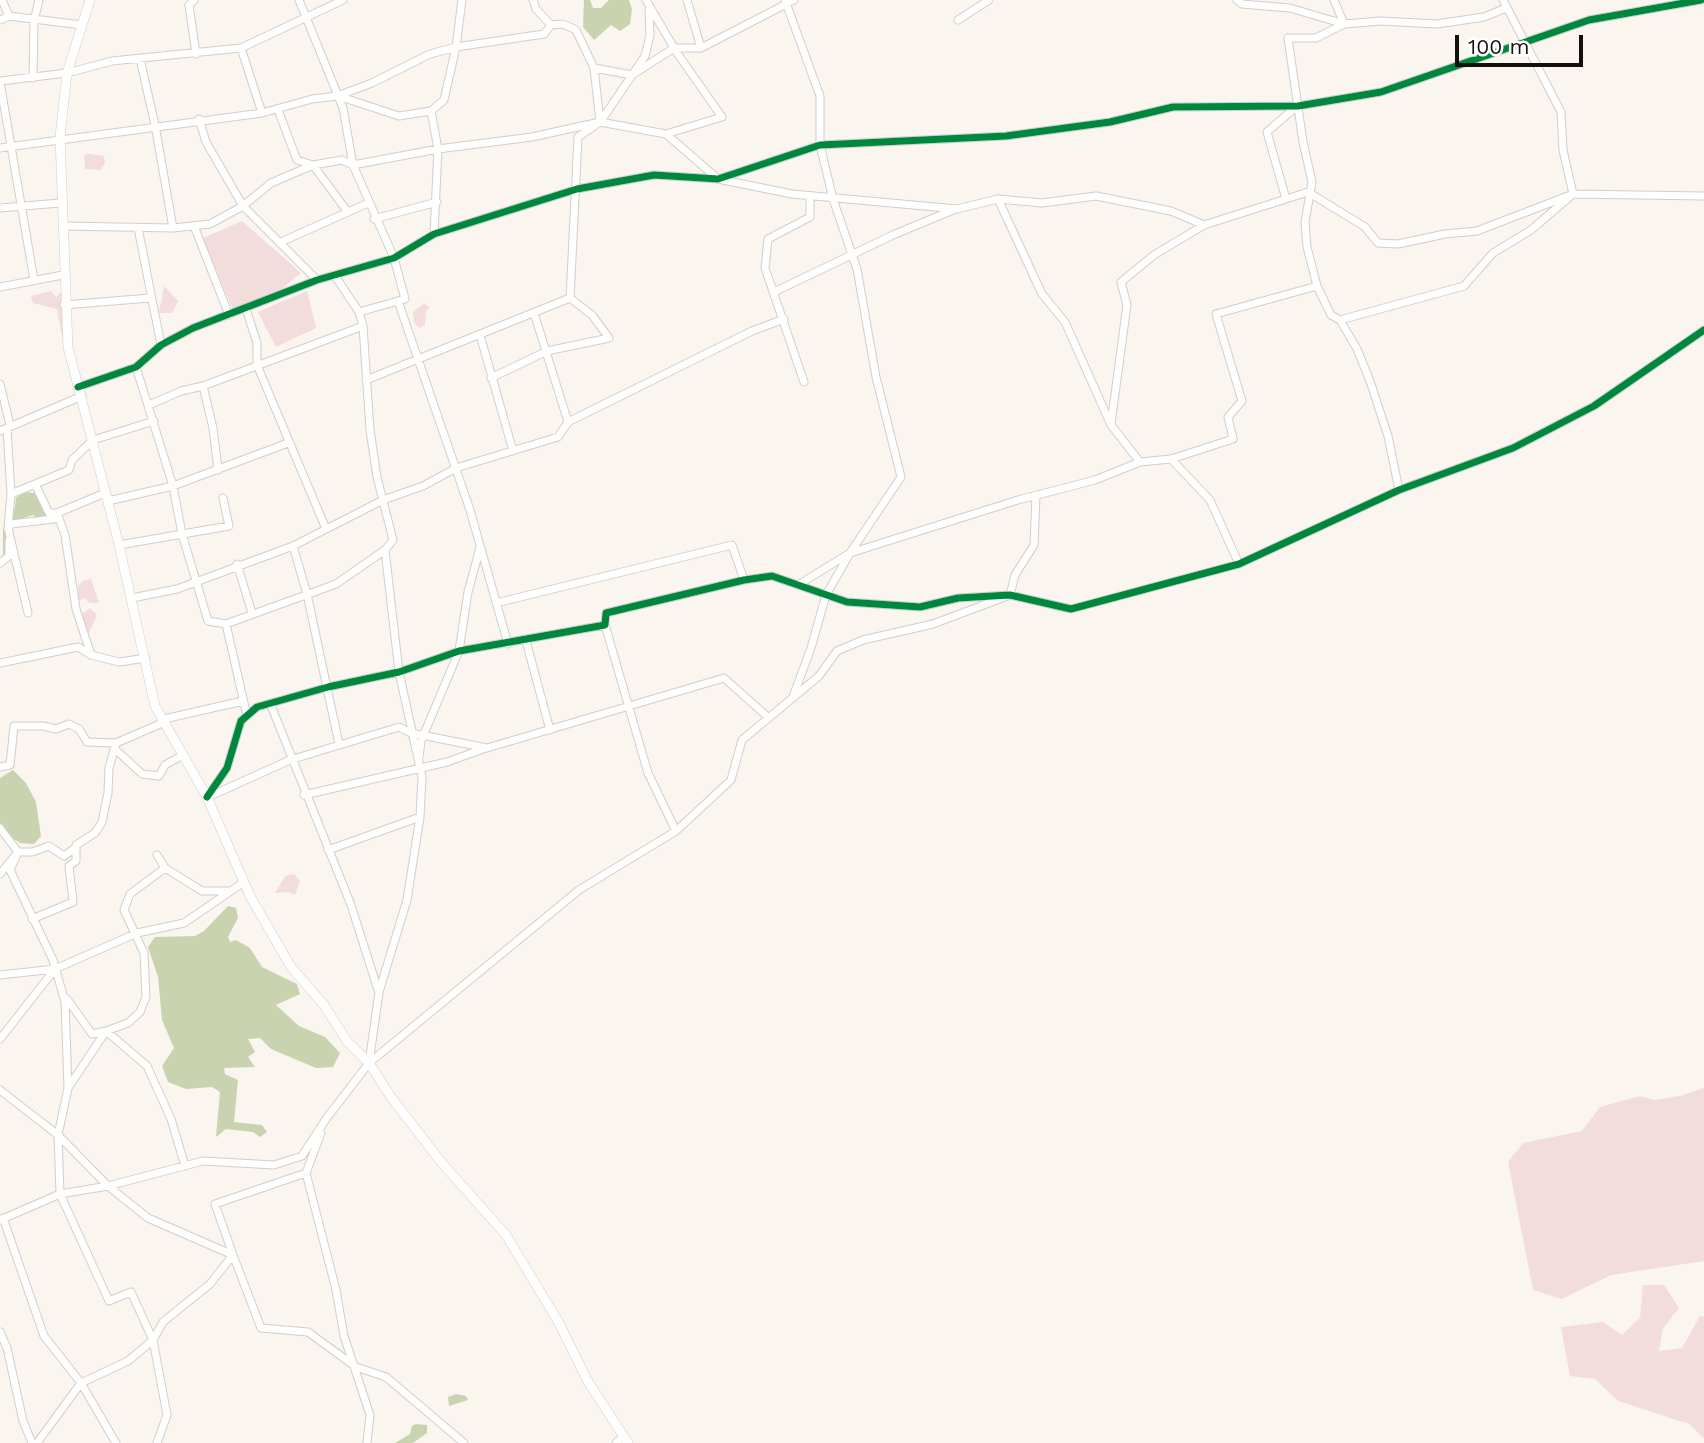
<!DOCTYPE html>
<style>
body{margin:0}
#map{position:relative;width:1704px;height:1443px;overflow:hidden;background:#fbf5f0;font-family:"Work Sans",sans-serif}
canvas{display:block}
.scale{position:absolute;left:1455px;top:35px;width:128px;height:32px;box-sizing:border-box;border:4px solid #120f0c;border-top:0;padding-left:9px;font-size:21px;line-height:24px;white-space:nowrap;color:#120f0c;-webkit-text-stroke:5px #fff;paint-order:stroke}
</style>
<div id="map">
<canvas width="1704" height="1443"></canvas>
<div class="scale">100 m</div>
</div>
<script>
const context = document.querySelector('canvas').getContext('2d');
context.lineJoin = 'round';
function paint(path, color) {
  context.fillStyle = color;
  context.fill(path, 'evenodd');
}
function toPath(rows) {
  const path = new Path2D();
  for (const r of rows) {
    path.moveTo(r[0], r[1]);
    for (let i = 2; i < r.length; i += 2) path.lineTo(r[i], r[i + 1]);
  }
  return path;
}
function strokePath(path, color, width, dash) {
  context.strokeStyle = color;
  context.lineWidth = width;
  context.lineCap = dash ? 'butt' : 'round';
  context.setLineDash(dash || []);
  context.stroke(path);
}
paint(toPath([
 [89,154,104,156,105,163,100,170,85,169,84,155],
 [242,221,301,273,275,294,233,310,203,238],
 [164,286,178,301,172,313,159,313],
 [51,291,56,297,61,292,70,304,65,302,74,363,66,358,57,309,33,303,31,296],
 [307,291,316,328,276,347,258,312],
 [424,303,430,308,426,310,425,325,419,328,414,322,413,312],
 [91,579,99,603,90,603,84,598,78,601,78,586,83,581],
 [90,608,97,615,89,633,82,625,82,614],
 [294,874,300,881,295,895,288,892,275,893,285,876],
 [1704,1088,1704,1261,1611,1275,1562,1299,1533,1290,1508,1162,1523,1143,1582,1131,1600,1107,1640,1096,1654,1100,1680,1096],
 [1643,1285,1664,1285,1679,1308,1663,1328,1659,1351,1682,1348,1700,1316,1704,1317,1704,1438,1689,1424,1618,1401,1595,1379,1570,1376,1561,1327,1603,1322,1622,1335,1640,1318]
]), '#f2dcdc');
paint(toPath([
 [584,0,590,0,593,8,601,8,609,0,629,0,632,9,630,24,620,31,611,25,594,40,583,27],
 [24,492,35,493,54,516,36,519,33,515,12,522,15,547,0,560,3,555,3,529,15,508,16,498],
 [13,770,26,783,36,802,41,836,34,844,20,843,4,833,0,824,0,778],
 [228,906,236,908,238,918,228,937,230,942,236,940,250,948,262,967,297,984,300,994,276,1005,299,1026,325,1037,340,1053,333,1067,316,1068,271,1049,260,1038,248,1039,255,1052,248,1057,255,1067,224,1068,225,1074,238,1080,234,1122,262,1125,267,1132,260,1137,253,1132,226,1129,216,1137,220,1092,212,1087,186,1089,168,1082,162,1066,174,1048,162,1020,158,977,148,947,155,937,195,936,204,931],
 [456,1394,466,1396,468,1400,449,1406,448,1397],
 [416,1424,427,1425,427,1433,413,1443,395,1443,410,1434,412,1426]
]), '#c9d3b0');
const minor = toPath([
 [2,0,9,16],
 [194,0,189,5,196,54],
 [299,0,343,108,353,165,394,258,405,299,359,312],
 [533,0,536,9,551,25,563,24,576,30,594,68,600,122,578,137,570,298],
 [646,0,677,53,722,117,666,134],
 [687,0,701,48],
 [785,0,820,96,820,145,833,199,857,269,876,377,901,477,850,553,798,585],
 [1237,0,1242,4,1290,8,1344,24,1381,21,1437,24,1484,17,1506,8],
 [1334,0,1344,24],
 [0,20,9,16,82,25],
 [958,20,989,0],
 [241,48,262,113],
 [140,59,155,125,173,228],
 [594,68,632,75,674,48,701,48,794,0],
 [33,78,34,21,39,0],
 [0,81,67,73,112,61,241,48,343,0],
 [0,82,34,280],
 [338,96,399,116,431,111,438,149,434,234],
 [278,110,297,160,313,165,347,211],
 [431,111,444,100,456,47,462,0],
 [199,119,206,142,243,206,317,280],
 [601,121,645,56,650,35,649,11],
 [0,148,262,113,312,99,337,96,372,83,430,54,456,47,544,34,551,25],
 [998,199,1042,294,1065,322,1111,425,1140,462,1171,459,1233,439,1228,417,1242,401,1216,314,1317,286,1307,247,1305,222,1312,182,1303,142,1288,38,1316,38,1344,24],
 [1286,199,1308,192,1365,227,1378,243,1398,244,1445,234,1477,231,1573,194,1563,150,1561,112,1503,0],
 [0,208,60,203],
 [374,219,437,202],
 [63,226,173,228,210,224,243,206,271,183,313,165,342,160,353,165,438,149,532,137,600,122,666,134,718,179,792,194,957,209,998,199,1042,203,1096,196,1171,211,1204,225],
 [194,226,229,315],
 [138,228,161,345],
 [281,242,368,203],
 [335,276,359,312,363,326,370,430,377,477,393,540,385,550,399,672,422,777,420,817,407,900,379,992,369,1063],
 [1317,286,1331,315,1340,320,1357,349,1370,381,1388,436,1399,490],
 [0,287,63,275],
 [774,292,893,235,953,210],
 [398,301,470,510,508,644],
 [64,305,150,298],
 [246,309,257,343,257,365,326,529],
 [534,313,568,422],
 [1340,320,1464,286,1493,253,1531,230,1573,194,1704,196],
 [480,335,513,451],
 [136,367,173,486,182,534,208,621,226,624,336,584,385,550],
 [491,378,547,351,609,338,592,315,570,298],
 [366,380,570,298],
 [804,382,765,268,768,239,810,217,810,196],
 [0,384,10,425],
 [203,386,363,326],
 [78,387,136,367,161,345,193,328,317,280,394,258,434,234,577,189,654,175,718,179,820,145,1006,136,1110,122,1173,107,1298,106,1381,92,1589,20,1701,0],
 [149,405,181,391,203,386,213,428,218,470],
 [1111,424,1127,305,1121,282,1154,255,1204,225,1286,199,1267,132,1297,106],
 [7,429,11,494,8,528,28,613],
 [0,431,82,396],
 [1171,459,1210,500,1239,564],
 [36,486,49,513,57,513,65,535,76,609,91,655],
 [11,494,69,470,72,460,93,440,154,421],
 [108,501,173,486,288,443],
 [8,529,11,524,54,519,57,513,105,493],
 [119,545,229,526,223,498],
 [293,546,307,594,339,744],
 [0,563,9,556,9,541],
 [237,564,252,613],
 [132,598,177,589,293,546,383,500,423,486,456,468,558,437,568,422,752,331,784,319],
 [496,603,732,545,744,580],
 [226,624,247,716],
 [605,625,648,773,676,831],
 [526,641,550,730],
 [0,663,78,647,91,655,119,662,146,658],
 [794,694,811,648,826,595,850,553,1018,500,1095,480,1140,462],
 [270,703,351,905,378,990],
 [115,749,142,774,159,776,165,765,183,755],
 [419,757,421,741,459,651,468,592,480,548],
 [0,767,10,765,14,726,43,726,56,729,69,724,79,729,87,742,116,743,160,724,164,719,243,701],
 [304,795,447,762,486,748],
 [207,797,227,768,241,721,257,707,328,687,399,672,459,651,605,625,606,613,744,580,772,576,847,602,920,607,958,598,1010,595,1071,609,1239,564,1399,490,1513,448,1594,406,1704,330],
 [208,797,290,760,399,727,411,733,487,748,724,678,769,718],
 [0,828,18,852,10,870,53,960,65,1002,68,1088,58,1135,60,1194,109,1301,131,1292,153,1340,167,1415,157,1443],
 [328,850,420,817],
 [157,855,165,868,202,891,230,891],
 [0,874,18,852,32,852,49,846,64,856,75,848],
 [32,919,73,902,69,866,76,861,76,845,95,833,102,822,108,793,109,768,116,743],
 [0,975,55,969,137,933,184,923,244,882],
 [67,999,92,1034,106,1031,147,1066,171,1119,185,1166],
 [0,1039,55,969],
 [68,1088,106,1031,128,1023,140,1012,146,997,144,953,124,910,130,894,165,868],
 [0,1090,58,1135,108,1186,148,1218,233,1255,261,1328,308,1332,356,1367,386,1377,464,1443],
 [306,1173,336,1290,344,1336,370,1415,367,1443],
 [3,1218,44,1336,81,1383,116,1443],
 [0,1220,60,1194,108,1186,203,1161,274,1165,302,1156,326,1119,369,1063,579,890,676,831,731,780,742,740,819,676,837,651,863,640,933,624,1010,595,1015,575,1034,545,1036,496],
 [0,1332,7,1348,23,1421,32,1443],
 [37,1443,81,1383,128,1361,153,1340,163,1322,210,1284,233,1255,215,1204,306,1173,321,1133],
 [616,1443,624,1436]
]);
const tertiary = toPath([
 [90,0,67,73,60,137,68,347,119,545,155,706,207,797,250,896,291,967,324,1005,347,1041,369,1063,391,1097,441,1162,506,1235,559,1323,587,1380,628,1443]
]);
strokePath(minor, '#d2cecb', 9);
strokePath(tertiary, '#d2cecb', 10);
strokePath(minor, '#fefefd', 7);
strokePath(tertiary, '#fefefd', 9);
strokePath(toPath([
 [78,387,136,367,161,345,193,328,317,280,394,258,434,234,577,189,654,175,718,179,820,145,1006,136,1110,122,1173,107,1298,106,1381,92,1589,20,1701,0],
 [207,797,227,768,241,721,257,707,328,687,399,672,459,651,605,625,606,613,744,580,772,576,847,602,920,607,958,598,1010,595,1071,609,1239,564,1399,490,1513,448,1594,406,1704,330]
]), '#00873e', 7);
</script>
